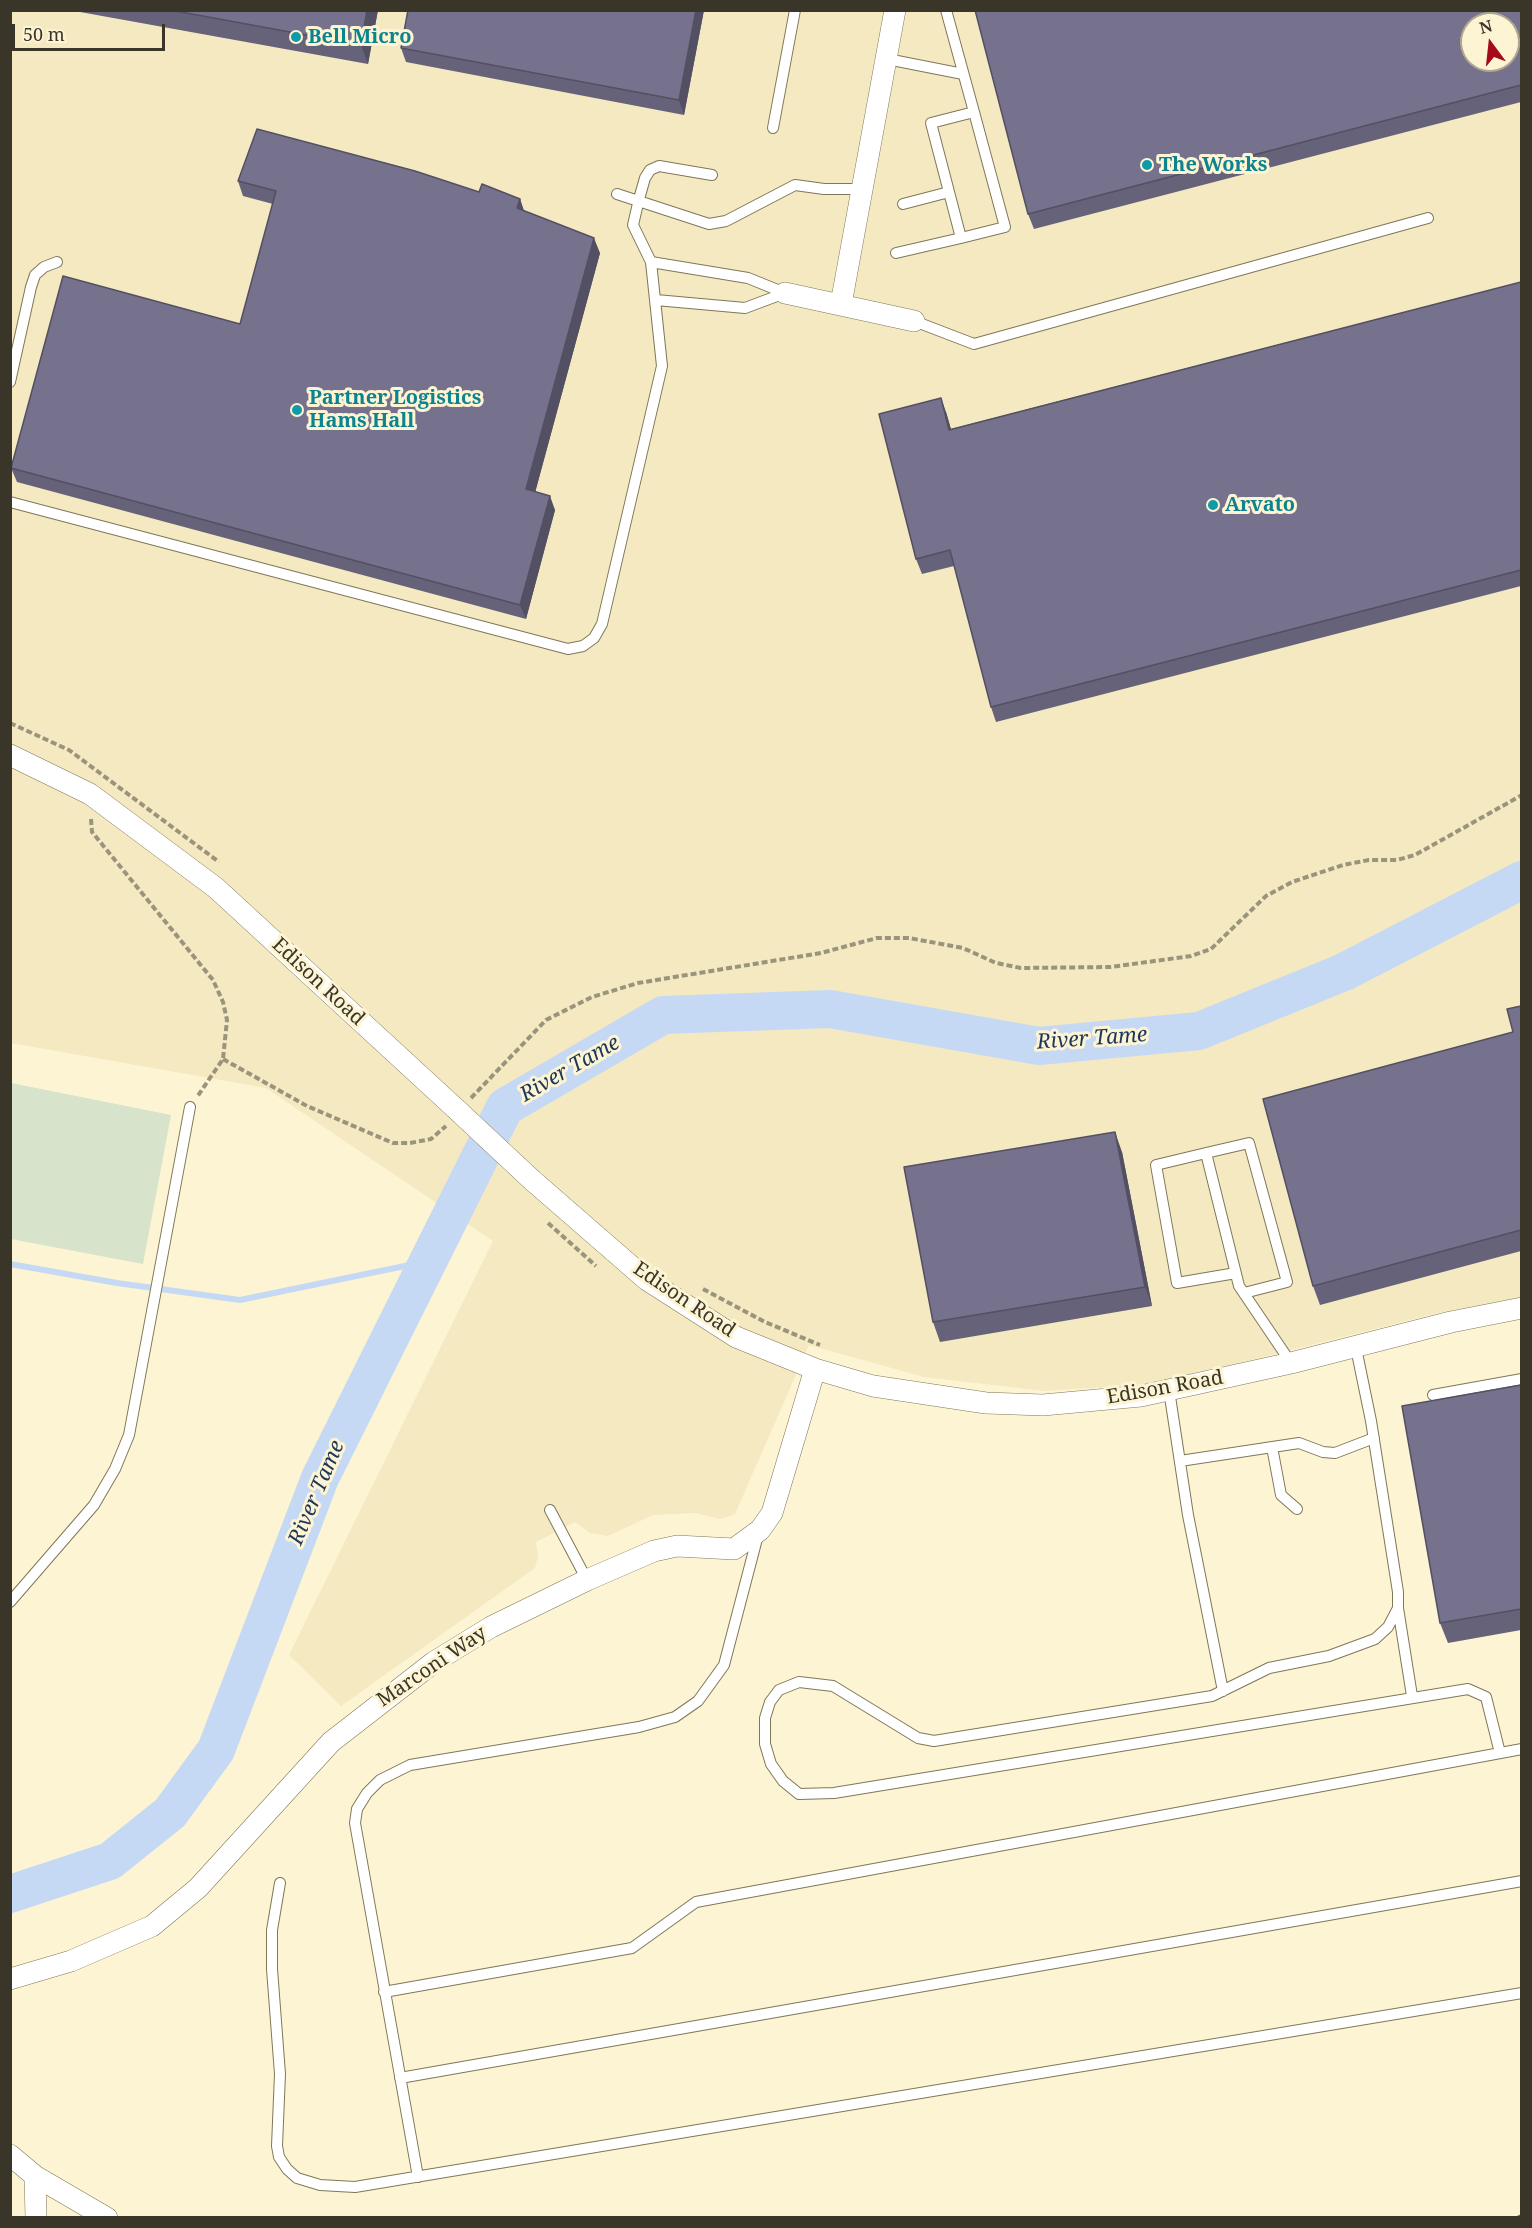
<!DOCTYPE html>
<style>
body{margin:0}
#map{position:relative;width:1532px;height:2228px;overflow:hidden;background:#fdf4d3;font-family:"Noto Serif",serif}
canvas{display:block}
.frame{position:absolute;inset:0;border:12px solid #393629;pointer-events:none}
.north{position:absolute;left:1460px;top:12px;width:60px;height:60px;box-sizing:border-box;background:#fdf4d3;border:2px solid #afa88f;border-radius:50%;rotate:345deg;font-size:16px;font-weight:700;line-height:24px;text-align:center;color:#393629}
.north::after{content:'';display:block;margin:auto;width:21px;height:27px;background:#a40a19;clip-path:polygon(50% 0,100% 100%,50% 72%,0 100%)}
.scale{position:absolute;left:12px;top:24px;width:153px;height:27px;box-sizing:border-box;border:3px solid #393629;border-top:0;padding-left:8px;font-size:18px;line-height:21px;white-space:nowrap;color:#393629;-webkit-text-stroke:4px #fdf4d3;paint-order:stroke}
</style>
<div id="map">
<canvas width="1532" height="2228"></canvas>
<div class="frame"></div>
<div class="north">N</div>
<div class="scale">50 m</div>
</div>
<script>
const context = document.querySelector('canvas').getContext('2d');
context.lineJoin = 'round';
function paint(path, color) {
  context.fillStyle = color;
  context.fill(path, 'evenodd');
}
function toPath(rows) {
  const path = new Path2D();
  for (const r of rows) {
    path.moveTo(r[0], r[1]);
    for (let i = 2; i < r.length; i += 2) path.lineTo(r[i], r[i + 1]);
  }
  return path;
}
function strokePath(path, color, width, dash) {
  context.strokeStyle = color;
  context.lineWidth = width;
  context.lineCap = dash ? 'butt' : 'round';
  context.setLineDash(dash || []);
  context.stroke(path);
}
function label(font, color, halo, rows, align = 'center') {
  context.font = font + ' "Noto Serif",serif';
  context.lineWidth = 6;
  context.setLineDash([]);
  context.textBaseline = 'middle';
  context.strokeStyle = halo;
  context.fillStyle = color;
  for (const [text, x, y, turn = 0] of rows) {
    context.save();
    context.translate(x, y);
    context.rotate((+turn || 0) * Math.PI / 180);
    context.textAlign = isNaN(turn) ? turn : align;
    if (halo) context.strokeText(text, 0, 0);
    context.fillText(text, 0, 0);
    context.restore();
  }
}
paint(toPath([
 [10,11,1521,11,1521,1298,1442,1312,1251,1360,1139,1385,1044,1391,924,1377,809,1345,735,1514,720,1519,695,1513,653,1515,608,1536,590,1533,575,1522,536,1542,538,1556,535,1568,341,1706,289,1655,493,1241,266,1088,11,1043],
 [1472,24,1508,24,1508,60,1472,60]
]), '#f4e9c0');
paint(toPath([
 [11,1083,171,1115,143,1264,11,1239]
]), '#d7e3ca');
strokePath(toPath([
 [10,1264,117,1283,240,1300,429,1261]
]), '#c6d9f4', 6);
strokePath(toPath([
 [10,1894,110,1861,170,1813,216,1750,320,1478,505,1107,663,1015,830,1009,1039,1046,1199,1031,1344,972,1522,880]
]), '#c6d9f4', 38);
const lane = toPath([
 [946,10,974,112,1005,227,961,238,931,123,974,112],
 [887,59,963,74],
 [773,128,795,10],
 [617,194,709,224,726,221,795,185,824,189,862,189],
 [903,204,949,192],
 [896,253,961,238],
 [651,262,748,278,785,293],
 [656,300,745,308,785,293],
 [914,321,974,344,1428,218],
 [10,382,31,287,35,275,44,267,57,262],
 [10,502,568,649,583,646,594,638,602,624,662,366,651,262,633,225,639,199,645,178,650,170,659,166,712,175],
 [1206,1153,1156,1165,1177,1283,1236,1273],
 [1244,1293,1287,1282,1249,1143,1206,1153,1239,1286,1291,1363],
 [1356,1348,1371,1421,1398,1592,1398,1608,1388,1627,1375,1639,1329,1656,1269,1668,1212,1696,934,1741,918,1738,833,1686,799,1682,779,1690,770,1702,765,1718,765,1744,771,1764,783,1781,799,1794,834,1793,1468,1689,1486,1697,1500,1753],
 [1169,1390,1188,1515,1223,1691],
 [1433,1395,1522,1379],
 [1272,1447,1281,1495,1297,1509],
 [1180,1461,1299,1443,1323,1452,1335,1453,1374,1438],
 [550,1510,587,1580],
 [10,1602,94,1505,115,1469,129,1435,190,1107],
 [1398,1608,1412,1696],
 [280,1883,272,1930,272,1969,280,2074,277,2146,279,2157,287,2169,297,2178,320,2185,355,2187,1522,1993],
 [384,1992,632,1948,696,1902,1522,1749],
 [400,2078,1522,1881],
 [418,2177,355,1823,357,1809,367,1793,380,1780,410,1765,639,1727,675,1717,698,1701,724,1665,758,1535]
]);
const street = toPath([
 [785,293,914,321],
 [841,304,895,10],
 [10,755,90,794,216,888,455,1108],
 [532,1180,647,1280,736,1337,815,1369,873,1386,986,1403,1043,1405,1141,1396,1291,1363,1451,1322,1522,1308],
 [10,1979,71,1961,152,1926,198,1888,331,1742,434,1662,491,1627,587,1580,654,1551,677,1546,734,1549,760,1530,772,1513,815,1369],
 [10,2155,35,2176,107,2218],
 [35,2176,36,2218]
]);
strokePath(lane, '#7f7759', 12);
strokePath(street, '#7f7759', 22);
strokePath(toPath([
 [10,723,69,750,219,862],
 [91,819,92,832,213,980,223,1002,227,1020,223,1059,197,1097],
 [223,1059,307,1106,393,1143,410,1143,431,1139,446,1126],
 [471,1098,546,1020,592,997,638,983,821,953,877,938,909,938,963,948,996,963,1021,968,1111,967,1191,956,1211,949,1266,896,1292,882,1343,865,1369,860,1397,860,1415,855,1522,795],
 [548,1223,596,1266],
 [703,1289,765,1322,820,1345]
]), '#9a947d', 4, [6, 3]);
strokePath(lane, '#fff', 10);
strokePath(street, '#fff', 21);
strokePath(toPath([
 [1518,2218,1522,2216]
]), '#65614f', 4.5);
const streetBridge = toPath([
 [455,1108,532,1180]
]);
strokePath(streetBridge, '#7f7759', 22, []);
strokePath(streetBridge, '#fff', 21);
paint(toPath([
 [69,10,378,10,368,64],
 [408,10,704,10,684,115,406,62,401,48],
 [1521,10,1521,102,1034,229,1028,214],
 [238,181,479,192,520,199,524,211,600,253,535,492,555,510,526,619,17,482,11,468,240,324,273,204,243,196],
 [1521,282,1521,586,996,722,991,707,954,566,922,574,916,559,946,412,951,429],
 [1521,1006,1521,1251,1320,1305,1313,1286,1513,1032],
 [1122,1152,1152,1306,940,1342,933,1322],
 [1521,1385,1521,1630,1448,1643,1440,1623]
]), '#65627a');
paint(toPath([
 [367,10,378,10,368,64,361,45],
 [696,10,704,10,684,115,679,100],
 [520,199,525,214,517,208],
 [594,238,600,253,532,504,526,489],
 [941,398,946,412,955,444,949,430],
 [550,496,555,510,526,619,520,605],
 [1115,1132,1122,1152,1152,1306,1145,1287]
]), '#535063');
const building = toPath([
 [170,10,367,10,361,45,170,10],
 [408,10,696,10,679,100,401,48,408,10],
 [975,10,1521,10,1521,85,1028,214,975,10],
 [1472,24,1508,24,1508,60,1472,60,1472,24],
 [257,129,415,171,479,192,482,184,520,199,517,208,594,238,526,489,550,496,520,605,11,468,63,276,240,324,276,191,238,181,257,129],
 [1521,282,1521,570,991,707,950,550,916,559,879,414,941,398,949,430,1521,282],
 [1521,1006,1521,1230,1313,1286,1263,1099,1513,1032,1507,1009,1521,1006],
 [1115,1132,1145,1287,933,1322,904,1167,1115,1132],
 [1521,1385,1521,1609,1440,1623,1402,1406,1521,1385]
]);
paint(building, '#76728e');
strokePath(building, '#535063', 1.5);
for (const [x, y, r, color] of [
 [296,37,6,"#0f9aa8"],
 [1147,165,6,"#0f9aa8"],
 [297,410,6,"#0f9aa8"],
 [1213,505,6,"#0f9aa8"]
]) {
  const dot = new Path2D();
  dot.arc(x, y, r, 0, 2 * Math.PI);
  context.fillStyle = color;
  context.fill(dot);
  strokePath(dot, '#fdf4d3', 2);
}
label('bold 20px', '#0d838f', '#fdf4d3', [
 ["Bell Micro",308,37],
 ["The Works",1159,165],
 ["Partner Logistics",309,398],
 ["Hams Hall",309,421],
 ["Arvato",1225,505]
], 'left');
label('20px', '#393629', '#fdf4d3', [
 ["Edison Road",318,982,43],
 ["Edison Road",684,1300,34],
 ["Edison Road",1165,1388,-10],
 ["Marconi Way",432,1667,-34]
]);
label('italic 21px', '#1c375b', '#fdf4d3', [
 ["River Tame",1092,1039,-4],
 ["River Tame",570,1069,-30],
 ["River Tame",317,1493,-67]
]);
</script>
